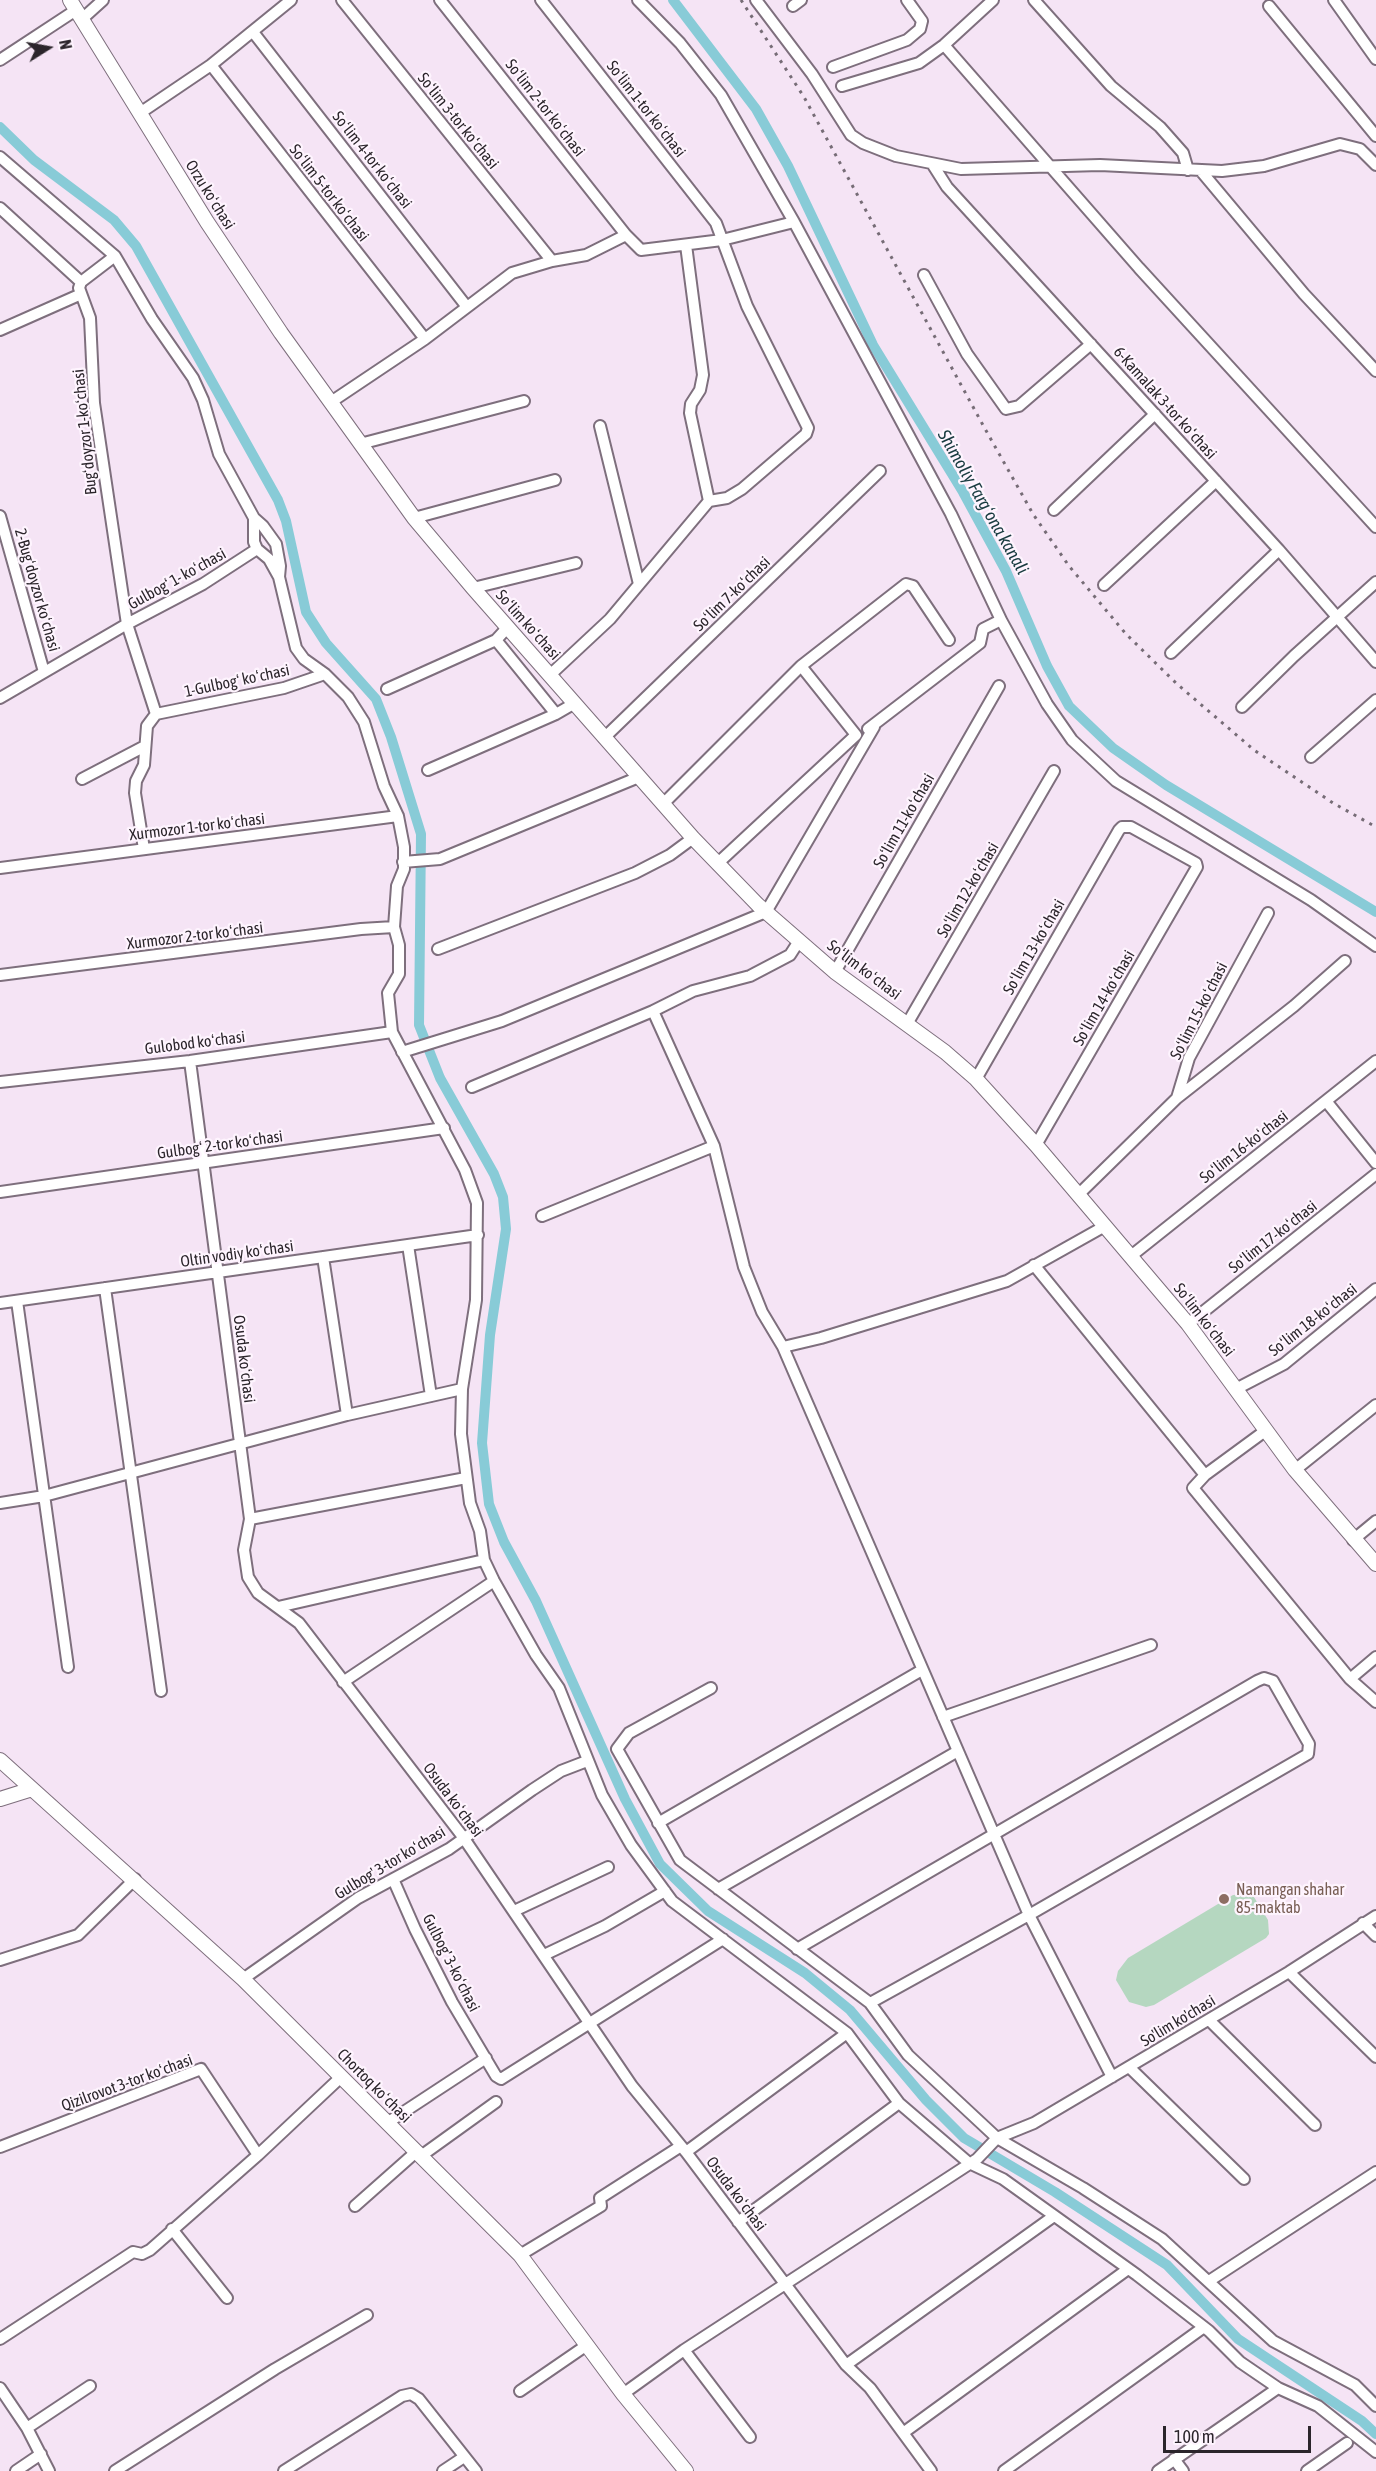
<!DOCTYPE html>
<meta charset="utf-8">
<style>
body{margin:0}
#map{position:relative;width:1376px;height:2471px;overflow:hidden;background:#f5e4f5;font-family:"Asap Condensed",sans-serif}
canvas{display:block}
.north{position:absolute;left:18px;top:18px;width:60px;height:60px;-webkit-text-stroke:4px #fef4fe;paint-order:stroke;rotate:79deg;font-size:16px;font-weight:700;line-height:24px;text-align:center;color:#2b252b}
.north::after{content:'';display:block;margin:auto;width:21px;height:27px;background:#2b252b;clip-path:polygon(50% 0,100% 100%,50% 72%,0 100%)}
.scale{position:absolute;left:1163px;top:2426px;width:148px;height:27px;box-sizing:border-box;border:3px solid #2b252b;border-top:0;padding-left:8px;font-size:18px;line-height:21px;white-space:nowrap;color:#2b252b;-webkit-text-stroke:4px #fef4fe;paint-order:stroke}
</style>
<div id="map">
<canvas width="1376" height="2471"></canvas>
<div class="north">N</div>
<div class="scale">100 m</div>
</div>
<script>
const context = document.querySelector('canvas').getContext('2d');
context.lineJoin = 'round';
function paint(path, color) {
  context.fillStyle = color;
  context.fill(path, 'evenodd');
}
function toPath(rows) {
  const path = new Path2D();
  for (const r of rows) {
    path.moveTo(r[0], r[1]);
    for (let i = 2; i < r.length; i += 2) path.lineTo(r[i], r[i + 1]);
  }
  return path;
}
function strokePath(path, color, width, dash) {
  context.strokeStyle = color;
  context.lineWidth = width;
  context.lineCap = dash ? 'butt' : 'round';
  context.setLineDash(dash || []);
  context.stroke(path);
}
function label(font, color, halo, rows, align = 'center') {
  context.font = font + ' "Asap Condensed",sans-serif';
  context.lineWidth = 4.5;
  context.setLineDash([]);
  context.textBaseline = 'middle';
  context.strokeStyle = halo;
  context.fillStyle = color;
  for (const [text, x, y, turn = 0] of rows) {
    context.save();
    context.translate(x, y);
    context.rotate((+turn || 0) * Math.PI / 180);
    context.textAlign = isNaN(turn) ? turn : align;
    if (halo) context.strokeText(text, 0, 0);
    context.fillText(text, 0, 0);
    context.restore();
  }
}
paint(toPath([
 [1247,1894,1254,1897,1268,1920,1269,1934,1266,1938,1154,2005,1146,2007,1129,2002,1116,1980,1118,1971,1128,1958,1233,1895]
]), '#b5d7c0');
strokePath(toPath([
 [673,0,756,109,788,166,873,345,963,492,1006,571,1047,666,1069,706,1113,748,1166,785,1376,912],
 [0,127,34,160,114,220,136,246,278,500,286,521,306,612,326,643,376,699,391,737,421,834,419,1025,440,1078,494,1174,503,1197,506,1229,490,1335,482,1443,489,1504,504,1542,536,1601,625,1799,660,1864,708,1911,805,1973,850,2010,926,2100,964,2138,1055,2192,1167,2265,1238,2339,1362,2421,1376,2434]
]), '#88cbd7', 10);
const street = toPath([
 [342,0,552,261],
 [440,0,626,235,641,250,722,240,794,222,951,514,1001,620,1047,704,1072,740,1116,781,1311,900,1376,946],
 [541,0,716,223,747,306,808,428,806,434,742,489,727,498,709,501,610,619,550,675],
 [638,0,680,43,721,95,794,222],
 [756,0,812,74,851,135,863,143,896,156,961,169,1100,165,1222,171,1264,166,1340,144,1360,149,1376,165],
 [1034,0,1111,86,1160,127,1183,153,1188,170],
 [1334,0,1376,59],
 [793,6,801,0],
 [1269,6,1376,136],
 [82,19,103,0],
 [253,32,467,307],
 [944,45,1139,268,1376,527],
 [0,60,76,10],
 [211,65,425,339],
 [833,67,907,40,920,29,922,21,907,0],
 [842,86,919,63,944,45,993,0],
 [140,113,211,65,291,0],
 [0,157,115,256,152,319,193,378,203,400,219,454,254,518,254,542,257,549,269,559,279,577,296,648,304,659,325,674,348,697,364,722,384,786,398,816,404,847,404,869,397,886,394,927,399,945,399,974,388,993,392,1032,465,1170,477,1203,476,1300,462,1389,461,1434,470,1503,480,1531,484,1560,494,1581,536,1655,559,1688,602,1795,631,1845,672,1901,847,2033,899,2103,969,2163,1003,2179,1137,2275,1209,2331,1240,2362,1278,2388,1318,2406,1376,2452],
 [933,165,947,187,1279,550,1376,662],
 [1201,171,1304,294,1376,371],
 [0,208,81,282],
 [686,245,703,375,700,390,691,404,690,413,709,501],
 [924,275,967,354,1006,409,1019,406,1091,344],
 [0,330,79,295],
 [331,402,425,339,512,273,552,261,586,255,626,235],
 [600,426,639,584],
 [360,444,524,401],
 [1054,510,1155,414],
 [0,516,44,672],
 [254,518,263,526,276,544,280,566,279,577],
 [414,518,555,480],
 [1104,585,1216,481],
 [473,588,576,563],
 [496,640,556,714,575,703],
 [1171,653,1279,550],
 [801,666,906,584,913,586,949,640],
 [387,689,496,640,508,627],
 [0,698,127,624,94,403,90,318,79,288,81,282,115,256],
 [1242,707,1294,656,1376,582],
 [156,714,284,688,325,674],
 [868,729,980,643,983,629,1001,620],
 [604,738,880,471],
 [1311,757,1376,700],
 [428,770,556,714],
 [82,779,145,746],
 [663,804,801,666,856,735,718,863],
 [144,849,135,793,136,781,144,765,147,726,156,714,127,624,203,584,257,549],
 [403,862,440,859,639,777],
 [0,868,398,816],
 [438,949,635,873,670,855,693,838],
 [835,972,999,686],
 [0,975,361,929,394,927],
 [653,1011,693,991,750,976,790,955,799,941],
 [907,1024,1054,771],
 [402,1052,502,1021,766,912,874,727],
 [190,1061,250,1519,244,1550,248,1577,258,1593,299,1623,463,1837,632,2086,686,2152,846,2365,870,2388,931,2471],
 [976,1079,1119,830,1122,827,1131,827,1196,863,1197,867,1036,1145],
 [0,1082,190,1061,392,1032],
 [472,1087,653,1011,714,1146,744,1267,762,1312,783,1347],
 [1177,1098,1189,1058,1268,913],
 [1326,1101,1376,1163],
 [0,1192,444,1128],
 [1079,1194,1177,1098,1294,1006,1345,961],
 [542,1216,714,1146],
 [1105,1226,1007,1281,821,1338,783,1347,1029,1915,1112,2077],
 [408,1245,431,1396],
 [1131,1256,1376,1061],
 [323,1257,347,1415],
 [1034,1265,1205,1475],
 [105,1288,161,1691],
 [17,1301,68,1667],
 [0,1303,478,1235],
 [1188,1324,1376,1174],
 [1236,1389,1284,1364,1376,1289],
 [1265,1431,1205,1475,1193,1488,1350,1679,1376,1657],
 [1295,1470,1376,1405],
 [0,1503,44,1496,347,1415,462,1389],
 [250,1519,466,1478],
 [1353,1540,1376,1521],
 [278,1607,484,1560],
 [1350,1679,1376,1702],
 [343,1682,494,1581],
 [711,1688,629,1733,617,1749,680,1860,870,2003,908,2055,997,2138,1083,2188,1162,2239,1273,2341,1355,2385,1376,2406],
 [943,1717,1151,1645],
 [658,1823,922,1670],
 [393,1879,415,1929,452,2002,496,2076,501,2079,723,1939],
 [718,1889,958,1751],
 [514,1911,608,1867],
 [1363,1923,1376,1936],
 [797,1949,1257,1681,1264,1678,1273,1681,1309,1744,1308,1754,1029,1915,870,2003],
 [544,1955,605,1926,665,1891],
 [0,1960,78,1935,135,1879],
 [1289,1972,1376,2057],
 [243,1979,358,1898,449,1849,532,1790,561,1771,587,1761],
 [1209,2020,1315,2125],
 [1129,2067,1244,2179],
 [387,2123,486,2058],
 [0,2147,201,2069,258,2155],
 [686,2152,847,2033],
 [421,2156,496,2102],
 [355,2206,416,2152],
 [738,2222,899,2103],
 [172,2229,227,2298],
 [520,2255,601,2206,600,2198,681,2146],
 [1209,2281,1376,2172],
 [0,2339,133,2252,142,2254,150,2250,258,2155,341,2077],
 [684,2350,750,2437],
 [846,2365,1054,2216],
 [0,2388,27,2428,49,2471],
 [520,2391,587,2345],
 [623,2394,684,2350,977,2159,997,2138,1034,2123,1289,1972,1376,1916],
 [27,2428,90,2386],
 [903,2433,1128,2269],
 [1174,2459,1183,2471],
 [16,2471,41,2454],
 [115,2471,275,2369,367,2315],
 [284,2471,402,2396,411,2394,419,2399,476,2471],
 [443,2471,464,2457],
 [1004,2471,1204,2327],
 [1158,2471,1278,2388],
 [1307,2471,1347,2443]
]);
const secondary = toPath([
 [70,0,207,222,281,333,414,518,473,588,693,838,758,905,835,972,945,1052,976,1079,1036,1145,1188,1324,1295,1470,1376,1564],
 [0,1760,243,1979,520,2255,623,2394,686,2471],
 [0,1799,32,1789]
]);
strokePath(street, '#7e6f7d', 14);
strokePath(secondary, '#7e6f7d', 16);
strokePath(street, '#fff', 10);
strokePath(secondary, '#fff', 14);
strokePath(toPath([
 [741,0,804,97,984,427,1033,514,1069,566,1126,634,1177,684,1254,750,1333,803,1376,827]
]), '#766c76', 3, [3, 6]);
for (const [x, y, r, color] of [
 [1224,1899,6,"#8d6e63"]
]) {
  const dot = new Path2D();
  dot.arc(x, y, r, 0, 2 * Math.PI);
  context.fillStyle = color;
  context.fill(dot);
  strokePath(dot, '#fef4fe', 2);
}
label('16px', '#2b252b', '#fef4fe', [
 ["Soʻlim 2-tor koʻchasi",545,108,52],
 ["Soʻlim 1-tor koʻchasi",646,109,52],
 ["Soʻlim 3-tor koʻchasi",458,121,51],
 ["Soʻlim 4-tor koʻchasi",372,160,52],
 ["Soʻlim 5-tor koʻchasi",329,193,52],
 ["Orzu koʻchasi",210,195,58],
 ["6-Kamalak 3-tor koʻchasi",1165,403,48],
 ["Bugʻdoyzor 1-koʻchasi",85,432,-96],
 ["Gulbogʻ 1- koʻchasi",177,579,-29],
 ["2-Bugʻdoyzor koʻchasi",37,590,74],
 ["Soʻlim 7-koʻchasi",732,594,-44],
 ["Soʻlim koʻchasi",528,625,48],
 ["1-Gulbogʻ koʻchasi",237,681,-12],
 ["Soʻlim 11-koʻchasi",904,821,-60],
 ["Xurmozor 1-tor koʻchasi",197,827,-7],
 ["Soʻlim 12-koʻchasi",968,890,-60],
 ["Xurmozor 2-tor koʻchasi",195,936,-7],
 ["Soʻlim 13-koʻchasi",1034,947,-60],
 ["Soʻlim koʻchasi",864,970,37],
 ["Soʻlim 14-koʻchasi",1104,998,-60],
 ["Soʻlim 15-koʻchasi",1199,1011,-63],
 ["Gulobod koʻchasi",195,1043,-7],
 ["Gulbogʻ 2-tor koʻchasi",220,1145,-8],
 ["Soʻlim 16-koʻchasi",1244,1147,-38],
 ["Soʻlim 17-koʻchasi",1273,1237,-38],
 ["Oltin vodiy koʻchasi",237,1254,-8],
 ["Soʻlim koʻchasi",1204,1320,52],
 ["Soʻlim 18-koʻchasi",1313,1320,-38],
 ["Osuda koʻchasi",244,1359,83],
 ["Osuda koʻchasi",453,1800,53],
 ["Gulbog' 3-tor koʻchasi",390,1863,-31],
 ["Gulbog' 3-koʻchasi",451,1963,63],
 ["So'lim ko'chasi",1178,2021,-31],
 ["Qizilrovot 3-tor koʻchasi",127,2083,-20],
 ["Chortoq koʻchasi",374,2086,45],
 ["Osuda koʻchasi",736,2194,53]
]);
label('16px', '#785e54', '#fef4fe', [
 ["Namangan shahar",1236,1890],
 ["85-maktab",1236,1908]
], 'left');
label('italic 18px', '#193b40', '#fef4fe', [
 ["Shimoliy Fargʻona kanali",983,502,60]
]);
</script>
